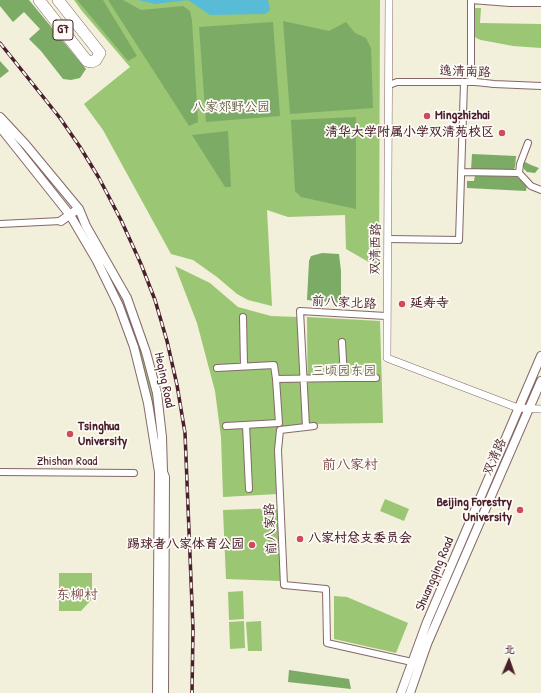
<!DOCTYPE html>
<meta charset="utf-8">
<style>
body{margin:0}
#map{position:relative;width:541px;height:693px;overflow:hidden;background:#f2efdb;font-family:"Patrick Hand","LXGW WenKai TC",sans-serif}
canvas{display:block}
.north{position:absolute;left:489px;top:641px;width:40px;height:40px;-webkit-text-stroke:3px #fdfcf7;paint-order:stroke;rotate:2deg;font-size:11px;font-weight:700;line-height:16px;text-align:center;color:#4a1f2b}
.north::after{content:'';display:block;margin:auto;width:14px;height:18px;background:#4a1f2b;clip-path:polygon(50% 0,100% 100%,50% 72%,0 100%)}
</style>
<div id="map">
<canvas width="541" height="693"></canvas>
<div class="north">北</div>
</div>
<script>
const context = document.querySelector('canvas').getContext('2d');
context.lineJoin = 'round';
function paint(path, color) {
  context.fillStyle = color;
  context.fill(path, 'evenodd');
}
function toPath(rows) {
  const path = new Path2D();
  for (const r of rows) {
    path.moveTo(r[0], r[1]);
    for (let i = 2; i < r.length; i += 2) path.lineTo(r[i], r[i + 1]);
  }
  return path;
}
function strokePath(path, color, width, dash) {
  context.strokeStyle = color;
  context.lineWidth = width;
  context.lineCap = dash ? 'butt' : 'round';
  context.setLineDash(dash || []);
  context.stroke(path);
}
function label(font, color, halo, rows, align = 'center') {
  context.font = font + ' "Patrick Hand","LXGW WenKai TC",sans-serif';
  context.lineWidth = 3.5;
  context.setLineDash([]);
  context.textBaseline = 'middle';
  context.strokeStyle = halo;
  context.fillStyle = color;
  for (const [text, x, y, turn = 0] of rows) {
    context.save();
    context.translate(x, y);
    context.rotate((+turn || 0) * Math.PI / 180);
    context.textAlign = isNaN(turn) ? turn : align;
    if (halo) context.strokeText(text, 0, 0);
    context.fillText(text, 0, 0);
    context.restore();
  }
}
paint(toPath([
 [74,0,380,0,379,268,346,249,345,215,288,217,267,210,272,306,248,300,237,294,217,277,193,260,171,254,103,130,84,104,130,67,82,11],
 [475,8,481,8,480,23,541,24,541,48,513,46,481,40,476,38,474,35],
 [85,235,87,235,123,296,143,352,155,399,158,424,158,445,135,348],
 [175,266,210,283,238,307,271,316,297,317,303,426,276,429,278,494,223,497,221,437,215,391,197,323],
 [307,317,380,321,383,423,308,424],
 [385,499,409,509,404,521,380,511],
 [279,508,281,581,226,579,223,510],
 [59,573,92,573,92,599,81,611,59,611],
 [243,591,244,619,229,620,228,592],
 [334,596,347,597,408,623,396,653,334,639],
 [244,621,245,648,230,649,229,622],
 [261,621,262,651,248,651,246,622]
]), '#9bc673');
paint(toPath([
 [0,0,29,0,86,69,80,78,71,80,63,79,41,51,29,39,40,29,24,12,13,22,0,6],
 [77,0,103,0,137,56,128,61],
 [108,0,123,0,141,10,183,6,190,11,192,20,198,122,189,126],
 [283,21,329,31,346,22,355,33,366,38,371,48,373,108,290,114],
 [273,22,280,116,206,122,199,27],
 [0,61,9,71,0,78],
 [356,117,356,209,301,197,295,191,291,120],
 [228,131,231,187,225,187,192,135],
 [472,154,516,156,515,167,513,170,509,172,471,170],
 [525,162,531,165,539,168,535,173,527,172,524,169,523,165],
 [475,175,517,177,527,185,526,191,467,188,467,181,474,181],
 [322,253,339,254,341,271,341,303,307,300,309,261,311,256],
 [289,670,349,679,351,689,288,682]
]), '#7cab65');
paint(toPath([
 [138,0,268,0,270,10,265,14,210,15,188,0,155,4]
]), '#58bcd7');
const minor = toPath([
 [471,0,510,3,541,3],
 [471,1,471,77,476,82],
 [389,85,397,82,476,82,494,84,541,86],
 [461,172,519,173,531,186,541,190],
 [519,173,520,164,528,143],
 [0,224,61,221],
 [388,239,459,240,464,83],
 [386,316,300,311,306,427,280,430,278,450,284,585,326,589,327,643,412,662],
 [243,317,244,366],
 [217,368,274,365,276,379],
 [344,378,376,378],
 [246,425,249,489],
 [226,426,279,423,276,379,344,378,342,342],
 [306,427,314,426],
 [0,472,134,473]
]);
const tertiary = toPath([
 [389,0,387,358,518,408,541,409]
]);
const secondary = toPath([
 [0,117,26,145,79,209,86,226,127,298,146,352,157,393,162,437,163,472,165,477,164,693],
 [0,127,70,215,97,261,119,306,134,347,148,403,159,472,157,693],
 [61,221,75,211],
 [401,693,427,622,541,356],
 [410,693,427,644,541,381]
]);
const motorway = toPath([
 [39,0,87,61,92,62,96,60,100,53,58,0]
]);
strokePath(minor, '#856869', 8);
strokePath(tertiary, '#856869', 8);
strokePath(secondary, '#856869', 10);
strokePath(motorway, '#856869', 12);
strokePath(minor, '#fff', 6);
strokePath(tertiary, '#fff', 7);
strokePath(secondary, '#fff', 8);
strokePath(motorway, '#fff', 11);
const rail = toPath([
 [0,43,60,118,80,147,99,178,121,220,141,264,155,300,167,341,177,385,185,433,193,629,192,693]
]);
strokePath(rail, '#4a1f2b', 3.5);
strokePath(rail, '#fdfcf7', 2, [6]);
for (const [x, y, r, color] of [
 [427,116,4,"#d1495b"],
 [502,133,4,"#d1495b"],
 [402,304,4,"#d1495b"],
 [70,434,4,"#d1495b"],
 [520,510,4,"#d1495b"],
 [300,539,4,"#d1495b"],
 [252,545,4,"#d1495b"]
]) {
  const dot = new Path2D();
  dot.arc(x, y, r, 0, 2 * Math.PI);
  context.fillStyle = color;
  context.fill(dot);
  strokePath(dot, '#fdfcf7', 1.5);
}
for (const [x, y, w] of [
 [63,30,20]
]) {
  const box = new Path2D();
  box.roundRect(x - w / 2, y - 10, w, 20, 3);
  context.fillStyle = '#fdfcf7';
  context.fill(box);
  strokePath(box, '#4a1f2b', 1);
}
label('bold 12px', '#4a1f2b', null, [
 ["G7",63,30]
]);
label('13px', '#4a1f2b', '#fdfcf7', [
 ["逸清南路",465,72,2],
 ["双清西路",376,249,-89],
 ["前八家北路",344,303,3],
 ["Heqing Road",164,380,78],
 ["双清路",495,457,-66],
 ["Zhishan Road",67,462],
 ["前八家路",271,529,-93],
 ["Shuangqing Road",435,574,-67]
]);
label('13px', '#665944', '#fdfcf7', [
 ["八家郊野公园",231,108],
 ["三顷园东园",344,372]
]);
label('bold 13px', '#4a1f2b', '#fdfcf7', [
 ["Mingzhizhai",435,116],
 ["清华大学附属小学双清苑校区",494,133,"right"],
 ["延寿寺",410,304],
 ["Tsinghua",78,427],
 ["University",78,442],
 ["Beijing Forestry",512,503,"right"],
 ["University",512,518,"right"],
 ["八家村总支委员会",308,539],
 ["踢球者八家体育公园",244,545,"right"]
], 'left');
label('14px', '#7c4948', '#fdfcf7', [
 ["前八家村",350,465],
 ["东柳村",77,595]
]);
</script>
